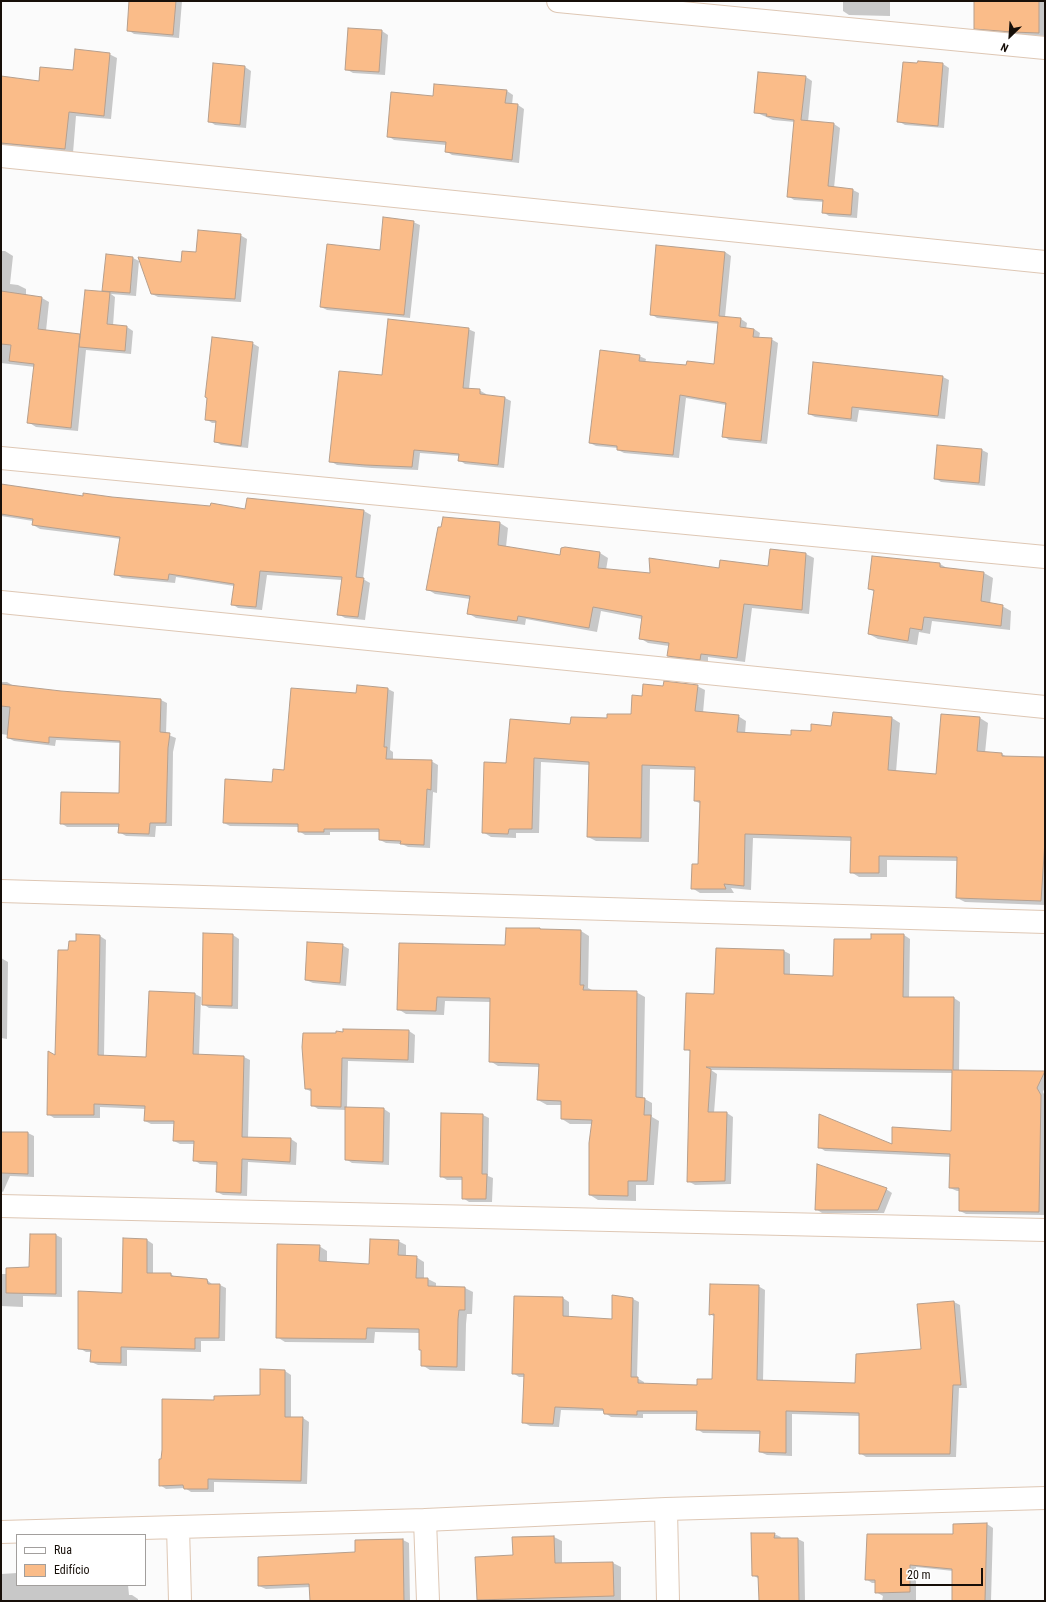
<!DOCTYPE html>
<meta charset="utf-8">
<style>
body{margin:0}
#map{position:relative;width:1046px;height:1602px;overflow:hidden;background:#fbfbfb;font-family:"Roboto Condensed",sans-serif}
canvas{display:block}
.frame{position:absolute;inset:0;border:2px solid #170f09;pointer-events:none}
.legend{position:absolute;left:16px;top:1534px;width:130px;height:52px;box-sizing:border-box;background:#fff;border:1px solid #a29f9d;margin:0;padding:5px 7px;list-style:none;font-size:12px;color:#170f09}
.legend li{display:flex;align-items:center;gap:8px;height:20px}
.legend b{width:20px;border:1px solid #a29f9d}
.north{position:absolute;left:990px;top:16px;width:40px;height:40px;-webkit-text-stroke:3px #fff;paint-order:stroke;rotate:205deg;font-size:11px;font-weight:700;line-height:16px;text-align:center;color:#170f09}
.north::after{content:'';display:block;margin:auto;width:14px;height:18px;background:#170f09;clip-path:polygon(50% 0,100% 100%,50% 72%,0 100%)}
.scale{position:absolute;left:900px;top:1568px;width:83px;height:18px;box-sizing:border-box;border:2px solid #170f09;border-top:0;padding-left:5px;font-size:12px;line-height:14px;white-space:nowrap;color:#170f09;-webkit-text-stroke:3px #fff;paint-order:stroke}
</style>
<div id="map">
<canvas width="1046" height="1602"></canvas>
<div class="frame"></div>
<ul class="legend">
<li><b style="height:5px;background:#fff"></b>Rua</li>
<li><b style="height:11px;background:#fabc89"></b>Edifício</li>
</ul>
<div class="north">N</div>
<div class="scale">20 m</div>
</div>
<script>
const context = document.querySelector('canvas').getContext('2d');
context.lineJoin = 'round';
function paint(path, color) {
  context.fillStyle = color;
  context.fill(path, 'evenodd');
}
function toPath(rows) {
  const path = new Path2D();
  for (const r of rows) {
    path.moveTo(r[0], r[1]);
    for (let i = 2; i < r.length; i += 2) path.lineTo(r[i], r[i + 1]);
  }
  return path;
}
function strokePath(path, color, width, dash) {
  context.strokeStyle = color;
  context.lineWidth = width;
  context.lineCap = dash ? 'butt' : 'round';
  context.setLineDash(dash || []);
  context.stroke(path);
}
paint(toPath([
 [130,1,182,1,179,38,134,34,128,30],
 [843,1,890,1,890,16,849,15,843,11],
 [975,1,1044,1,1045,36,1019,35,981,32,975,28],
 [382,31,388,35,385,75,353,73,346,69],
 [109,54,117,58,111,119,76,116,73,153,1,146,1,77,40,82,74,71],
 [919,62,943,64,949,68,944,128,905,125,898,121],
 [245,67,251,71,246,128,215,125,209,121],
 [806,77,812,81,808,122,834,124,840,128,834,188,853,190,859,193,857,218,829,216,823,212,824,202,794,200,788,196,795,122,773,120,755,112],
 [507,91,513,95,512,105,518,105,524,109,519,163,452,155,446,151,446,145,394,140,388,136,434,97],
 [413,222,420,225,410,318,327,310,321,307],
 [240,235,247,239,241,302,158,297,152,294,182,263,197,253],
 [1,251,5,251,13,256,10,284,18,285,26,289,26,296,42,298,49,302,46,331,81,336,107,293,103,291,107,255,133,258,139,261,136,296,111,294,115,297,113,326,127,327,133,331,131,354,86,350,78,431,36,427,28,422,35,367,1,363],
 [725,252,731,256,725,317,741,319,747,323,746,329,754,329,760,333,759,338,771,339,778,343,767,444,729,440,723,436,726,405,686,398,679,458,624,453,618,450,618,448,596,446,590,443,639,356,646,359,645,363,687,367,715,365,719,324,657,318,651,314],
 [468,329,475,332,469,389,479,390,486,394,486,395,505,398,511,401,504,468,465,464,459,460,460,456,420,453,418,470,372,468,337,465,330,461,383,376],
 [252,343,259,347,248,448,221,445,215,441,217,423,212,423,206,419],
 [943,377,949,380,945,419,859,410,857,422,815,417,809,414],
 [982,450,988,453,985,486,941,482,935,478],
 [1,481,1,485,84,498,246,510,364,511,371,515,363,579,370,583,365,620,345,618,338,614,342,580,267,575,262,610,238,608,232,604,234,586,176,577,175,583,122,578,115,574,121,539,40,529,33,525,33,521,1,516],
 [500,523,508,528,506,547,561,556,565,548,600,553,608,558,606,570,651,574,769,567,806,554,814,558,809,614,752,608,745,662,708,657,708,664,676,660,668,656,669,646,648,643,640,638,642,619,601,611,597,632,526,619,525,625,476,618,468,613,470,599,435,594,427,589],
 [873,557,940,564,947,568,984,573,993,578,990,604,1002,606,1011,611,1010,630,932,621,930,634,919,632,917,645,878,639,869,634,875,592,869,589],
 [1,682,7,682,14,686,60,692,161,700,167,703,166,734,176,738,173,752,172,826,156,826,155,837,126,836,119,832,119,827,67,827,61,823,120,794,121,743,56,740,55,746,14,741,8,738,8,735,1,734],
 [697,686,705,690,703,713,738,716,746,721,745,734,792,736,812,732,832,727,834,713,892,718,900,723,896,772,937,775,980,718,988,723,985,753,1002,754,1007,757,1045,758,1045,905,965,902,957,898,958,861,887,860,887,877,859,877,851,872,852,841,753,838,751,890,731,888,734,893,700,893,692,888,699,865,701,804,695,801,696,770,650,769,649,842,596,841,588,837,590,765,541,762,539,833,516,833,516,838,491,837,483,832,507,764,571,725,632,715,643,697,664,687],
 [388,689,394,692,390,750,393,752,393,760,431,761,438,765,437,793,433,792,430,848,408,847,402,844,386,843,380,840,380,832,330,832,330,835,305,835,299,831,299,827,230,826,224,823,273,783,357,694],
 [507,929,540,929,543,930,581,931,589,936,588,988,592,990,636,992,645,997,643,1098,652,1103,652,1117,659,1121,654,1185,636,1185,636,1201,598,1200,590,1195,593,1124,570,1124,562,1119,562,1105,547,1105,538,1100,540,1067,498,1066,490,1061,491,1002,445,1001,444,1015,406,1014,398,1009,506,946],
 [204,935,233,935,239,939,238,1009,209,1008,203,1004],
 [872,935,904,935,910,939,909,998,954,998,960,1002,959,1071,1045,1072,1045,1087,1043,1092,1045,1096,1045,1215,966,1214,960,1211,960,1191,957,1191,950,1188,951,1157,825,1151,819,1147,893,1145,952,1132,953,1073,711,1070,717,1074,714,1113,727,1113,733,1117,731,1184,695,1185,688,1181,691,1052,686,1049,715,995,717,949,784,951,790,954,790,976,834,977,872,940],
 [100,936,106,940,104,1056,147,1058,195,994,201,997,199,1056,244,1057,250,1060,248,1138,291,1139,297,1143,296,1165,248,1162,247,1196,223,1195,217,1192,218,1165,200,1164,194,1160,195,1144,180,1144,174,1141,175,1124,151,1124,145,1121,146,1109,100,1107,100,1118,54,1118,48,1114,69,951,77,942],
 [342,945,349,949,346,986,313,983,306,980],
 [1,958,8,962,7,1039,1,1038],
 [409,1031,415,1035,414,1063,348,1061,347,1108,384,1109,390,1113,389,1165,352,1163,346,1159,346,1110,318,1109,312,1105,312,1092,306,1089,303,1047],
 [483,1115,489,1118,488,1176,493,1178,492,1202,469,1202,463,1198,463,1180,447,1180,441,1176],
 [1,1133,28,1133,34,1136,34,1177,10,1176,3,1192,1,1191],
 [886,1189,892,1193,884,1213,822,1213,816,1209],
 [56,1235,62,1238,62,1297,23,1296,23,1307,1,1306,1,1274,7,1274,30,1268],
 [124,1239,147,1240,153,1244,153,1274,171,1274,176,1278,207,1280,213,1285,220,1285,226,1288,225,1341,201,1341,201,1352,127,1350,127,1366,98,1365,91,1362,92,1352,86,1352,79,1348,123,1294],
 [398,1241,406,1245,406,1257,416,1257,424,1262,424,1279,428,1279,436,1283,436,1287,465,1288,473,1292,472,1314,467,1314,466,1324,465,1371,430,1370,422,1365,422,1351,420,1333,375,1332,374,1343,285,1342,277,1337,319,1246,327,1251,327,1263,370,1265],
 [758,1286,765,1290,763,1381,856,1384,922,1349,954,1302,960,1305,967,1388,959,1388,956,1457,866,1457,860,1453,860,1416,792,1414,792,1456,767,1455,760,1452,761,1434,703,1433,697,1429,697,1414,643,1414,643,1418,611,1417,605,1413,605,1411,561,1410,559,1427,530,1426,523,1422,525,1377,519,1377,513,1373,515,1297,563,1298,569,1302,569,1318,613,1320,613,1296,633,1299,639,1302,637,1378,644,1382,644,1384,698,1386,713,1380,715,1317,710,1314],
 [285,1371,291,1375,291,1418,303,1418,309,1422,307,1484,214,1482,214,1492,191,1492,185,1488,166,1489,160,1485,162,1460,215,1401,261,1396],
 [987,1524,993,1528,991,1601,953,1601,953,1571,916,1567,916,1601,882,1601,883,1596,876,1592,876,1583,872,1583,866,1579,954,1535],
 [774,1534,781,1537,780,1539,798,1539,804,1542,805,1601,760,1601,759,1579,753,1575],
 [554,1537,562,1541,562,1564,613,1563,621,1567,621,1601,480,1601,478,1600,514,1556],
 [403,1540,409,1543,410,1601,311,1601,311,1587,266,1589,259,1586,356,1553],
 [17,1573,17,1585,128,1585,129,1595,132,1595,138,1599,138,1601,2,1601,1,1574]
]), '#0003');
const building = toPath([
 [129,1,176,1,173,35,127,31,129,1],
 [974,1,1039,1,1039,33,1012,32,974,29,974,1],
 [348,28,382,30,379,72,345,70,348,28],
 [75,49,110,53,104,116,69,112,65,149,1,143,1,76,39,81,40,67,73,70,75,49],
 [918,61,943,63,938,126,897,122,903,62,917,63,918,61],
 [213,63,245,66,240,125,208,122,213,63],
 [758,72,806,76,801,120,834,123,828,186,853,189,851,215,822,213,823,200,787,197,794,120,766,116,767,114,754,113,758,72],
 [434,84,507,90,505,103,518,104,512,160,445,152,446,142,387,137,391,92,433,96,434,84],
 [383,217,414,221,404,315,320,307,327,244,380,250,383,217],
 [198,230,241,234,235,299,151,294,138,257,181,262,182,251,196,252,198,230],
 [656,245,725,252,719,316,741,318,740,327,754,329,753,337,772,338,761,441,722,437,726,403,680,395,673,455,617,450,617,446,589,443,600,350,640,355,639,361,686,365,687,361,714,364,718,322,650,315,656,245],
 [106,254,133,257,130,293,102,291,106,254],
 [85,290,110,292,107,324,127,326,125,351,79,347,85,290],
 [1,291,42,297,38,329,80,334,71,428,27,423,34,364,9,361,11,345,1,344,1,291],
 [388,319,469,328,463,388,480,389,480,394,505,397,498,465,458,461,459,454,414,450,412,467,365,465,329,462,339,371,382,375,388,319],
 [212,337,253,342,241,446,214,442,216,421,205,420,207,398,205,397,212,337],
 [813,362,943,376,938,416,852,407,851,419,808,414,813,362],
 [937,445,982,449,979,483,934,479,937,445],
 [1,484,83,496,83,493,112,497,210,506,211,503,245,509,247,498,364,510,356,577,364,578,358,617,337,615,342,577,260,571,256,607,231,605,234,584,169,574,168,580,114,575,120,537,32,525,33,519,1,514,1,484],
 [443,517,500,522,498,545,560,555,561,548,565,547,600,552,598,568,650,573,649,558,719,568,720,560,768,566,770,549,806,553,802,610,744,604,737,658,701,654,700,660,667,656,669,643,639,639,642,616,593,607,589,628,518,616,517,621,467,614,470,596,426,590,438,527,441,527,443,517],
 [872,556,940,563,940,567,984,572,981,601,1003,605,1001,626,924,617,922,630,910,628,908,641,868,634,874,590,868,589,872,556],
 [664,681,698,685,695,711,739,715,737,732,791,735,791,730,811,731,811,724,831,726,833,712,892,717,888,770,936,774,941,714,980,717,977,751,1002,753,1002,756,1045,757,1045,840,1041,901,956,898,957,857,879,856,879,873,850,873,851,837,745,834,744,886,724,884,726,889,691,889,692,864,698,864,700,801,694,801,695,767,642,765,641,838,587,837,589,762,534,758,532,829,509,829,508,834,482,833,484,762,506,763,510,719,570,724,571,717,607,718,607,714,631,714,632,695,642,696,643,684,663,686,664,681],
 [1,684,61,691,161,699,160,732,170,733,168,748,166,823,150,823,149,834,118,833,119,824,60,824,61,792,119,793,120,741,49,737,49,743,7,738,10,707,1,706,1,684],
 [357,685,388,688,384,747,387,747,386,759,432,760,431,790,427,789,424,845,400,844,401,841,379,840,379,829,324,829,324,832,298,832,298,824,223,823,225,779,272,782,273,769,284,770,291,688,356,693,357,685],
 [506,928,540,928,540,929,581,930,580,985,584,985,583,990,637,991,636,1097,645,1098,644,1115,651,1115,647,1181,628,1181,628,1196,589,1195,589,1143,592,1120,561,1119,561,1101,537,1100,539,1064,489,1062,490,998,437,997,436,1011,397,1010,399,943,505,945,506,928],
 [203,933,233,934,232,1006,202,1005,203,933],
 [76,934,100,935,98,1055,146,1057,149,991,195,993,193,1054,244,1056,242,1137,291,1138,290,1162,242,1159,241,1193,216,1192,217,1162,193,1161,194,1141,173,1141,174,1121,144,1121,145,1106,94,1104,94,1115,47,1115,48,1051,55,1055,58,950,68,950,69,941,76,941,76,934],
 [871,934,904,934,903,997,954,997,953,1070,1045,1071,1037,1088,1041,1095,1039,1212,959,1211,959,1188,949,1188,950,1154,818,1148,819,1114,892,1144,892,1127,951,1131,952,1070,706,1067,711,1069,708,1112,727,1112,725,1181,687,1182,690,1050,684,1050,686,993,714,994,716,948,784,950,784,974,833,976,834,939,871,939,871,934],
 [307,942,343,944,340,983,305,980,307,942],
 [343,1029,409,1030,408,1060,342,1058,341,1107,311,1106,311,1089,305,1089,302,1047,303,1033,336,1033,336,1031,343,1032,343,1029],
 [345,1107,384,1108,383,1162,345,1160,345,1107],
 [441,1113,483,1114,482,1174,487,1174,486,1199,462,1199,462,1177,440,1177,441,1113],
 [1,1132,28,1132,28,1174,1,1173,1,1132],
 [817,1164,887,1188,878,1210,815,1210,817,1164],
 [30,1234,56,1234,56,1294,6,1293,6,1268,29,1267,30,1234],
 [123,1238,147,1239,147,1273,171,1273,171,1276,207,1279,208,1284,220,1284,219,1338,195,1338,195,1349,121,1347,121,1363,90,1362,91,1350,78,1349,78,1291,122,1293,123,1238],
 [370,1239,399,1240,398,1255,417,1256,416,1278,428,1278,428,1286,465,1287,465,1310,459,1310,458,1319,457,1367,421,1366,421,1350,419,1350,419,1329,367,1328,366,1339,276,1338,277,1244,320,1245,319,1261,369,1264,370,1239],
 [710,1284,759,1285,757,1380,855,1383,856,1354,921,1349,917,1304,954,1301,961,1385,953,1385,950,1454,859,1454,859,1413,786,1411,786,1453,759,1452,760,1431,696,1430,697,1411,637,1411,637,1415,604,1414,603,1409,555,1407,553,1424,522,1423,524,1374,512,1374,514,1296,563,1297,563,1316,612,1319,612,1295,633,1298,631,1377,638,1377,638,1383,697,1385,697,1379,712,1379,714,1314,709,1315,710,1284],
 [260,1369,285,1370,285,1417,303,1417,301,1481,208,1479,208,1489,184,1489,183,1485,159,1486,159,1459,161,1459,162,1450,162,1399,214,1400,214,1396,260,1395,260,1369],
 [987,1523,985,1601,952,1601,952,1569,910,1565,910,1592,875,1593,875,1580,865,1580,867,1534,953,1534,953,1524,987,1523],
 [751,1533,775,1533,774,1538,798,1538,799,1601,759,1601,758,1576,752,1576,751,1533],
 [554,1536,555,1563,613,1562,614,1596,477,1600,475,1557,513,1555,512,1537,554,1536],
 [403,1539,404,1601,310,1601,309,1584,258,1586,258,1557,355,1552,355,1540,403,1539]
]);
paint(building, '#fabc89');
strokePath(building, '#b69f8d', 1);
const street = toPath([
 [558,1,1045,48],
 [1,156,1045,262],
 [1,458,1045,557],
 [1,602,1045,707],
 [1,891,1045,922],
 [1,1206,1045,1230],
 [666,1509,668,1601],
 [425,1520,428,1601],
 [178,1527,180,1601],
 [1,1532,425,1520,666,1509,1045,1498]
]);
strokePath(street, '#dec7b4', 24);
strokePath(street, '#fff', 22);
</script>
